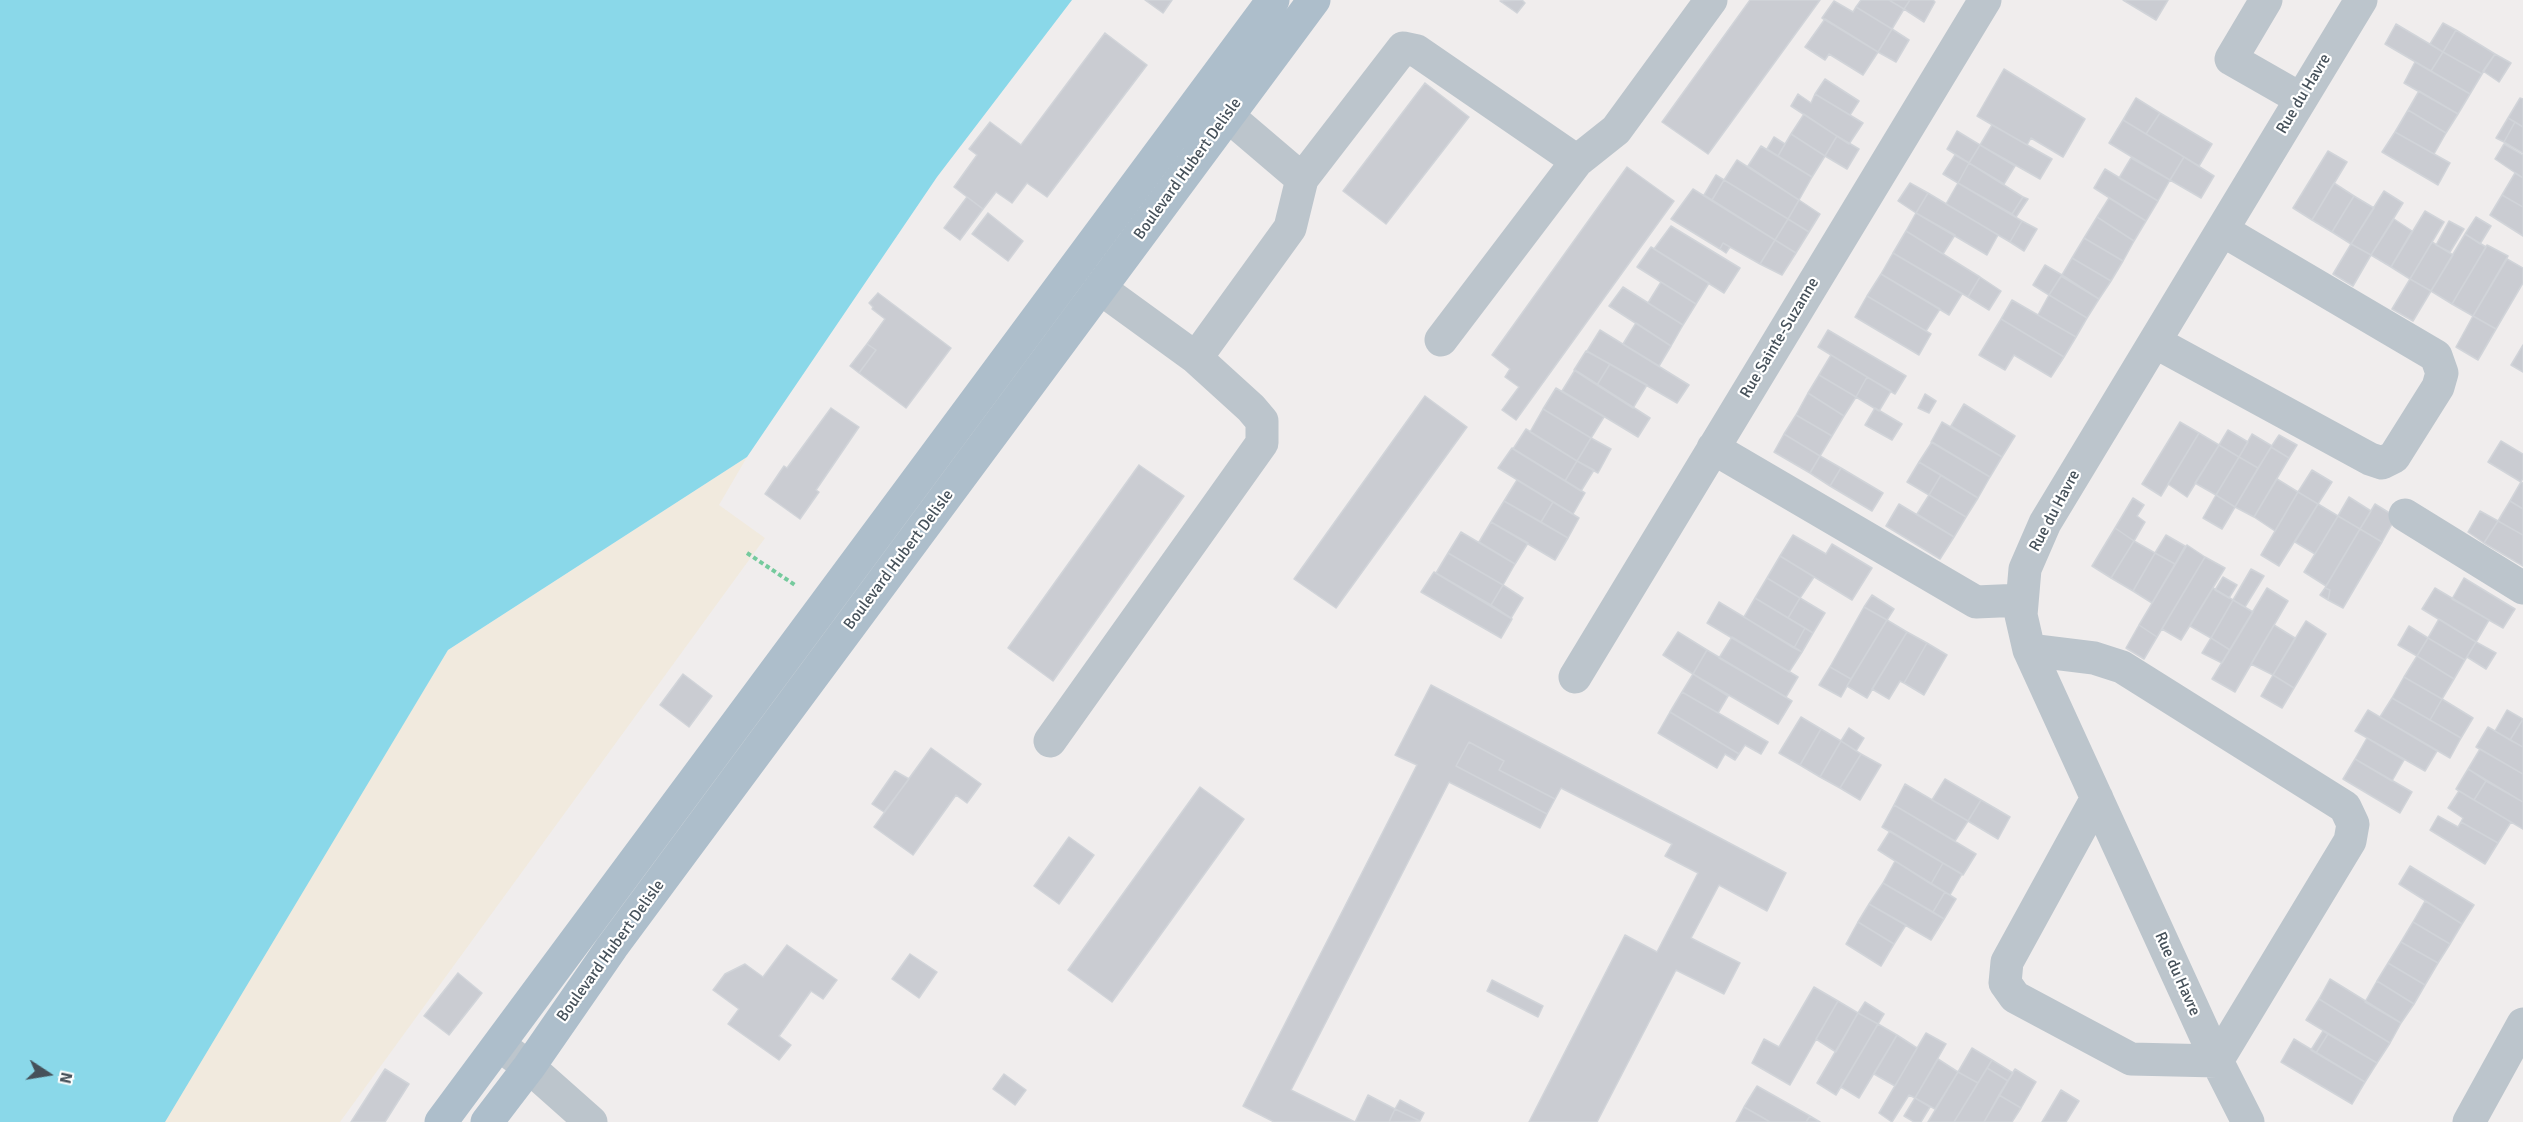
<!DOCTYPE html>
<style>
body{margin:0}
#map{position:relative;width:2523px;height:1122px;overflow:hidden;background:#f0eded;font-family:Signika,sans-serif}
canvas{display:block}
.north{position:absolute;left:18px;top:1044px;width:60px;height:60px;-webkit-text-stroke:4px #fff;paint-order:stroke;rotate:102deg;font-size:16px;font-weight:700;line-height:24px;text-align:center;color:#46515a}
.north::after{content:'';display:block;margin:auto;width:21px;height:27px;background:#46515a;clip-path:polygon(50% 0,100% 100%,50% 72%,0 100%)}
</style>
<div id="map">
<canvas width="2523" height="1122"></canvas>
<div class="north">N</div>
</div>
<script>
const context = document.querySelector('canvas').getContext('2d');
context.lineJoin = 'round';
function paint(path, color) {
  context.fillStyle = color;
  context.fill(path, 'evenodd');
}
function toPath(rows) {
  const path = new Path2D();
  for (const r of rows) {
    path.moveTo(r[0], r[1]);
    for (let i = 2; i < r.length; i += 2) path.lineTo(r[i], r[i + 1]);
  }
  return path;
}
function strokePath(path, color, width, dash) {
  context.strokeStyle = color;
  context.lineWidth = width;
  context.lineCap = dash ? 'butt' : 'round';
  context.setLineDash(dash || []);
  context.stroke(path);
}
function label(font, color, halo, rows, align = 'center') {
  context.font = font + ' Signika,sans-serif';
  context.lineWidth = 4.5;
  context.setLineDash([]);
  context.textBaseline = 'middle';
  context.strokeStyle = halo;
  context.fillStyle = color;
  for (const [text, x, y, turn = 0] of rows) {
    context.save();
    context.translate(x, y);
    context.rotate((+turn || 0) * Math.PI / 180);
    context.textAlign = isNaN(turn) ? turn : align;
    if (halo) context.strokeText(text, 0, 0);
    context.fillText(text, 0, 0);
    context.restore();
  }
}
paint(toPath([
 [747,457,719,505,765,538,340,1122,161,1122,448,650]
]), '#f1eade');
paint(toPath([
 [0,0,1072,0,937,177,747,457,448,650,165,1122,0,1122]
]), '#8ad8e9');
const building = toPath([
 [1145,0,1172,0,1163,13,1145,0],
 [1522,0,1525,3,1517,13,1500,1,1522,0],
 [1750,0,1820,0,1708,154,1662,122,1750,0],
 [1861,0,1889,0,1904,9,1892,29,1856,7,1861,0],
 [1889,0,1910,0,1904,9,1889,0],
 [1910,0,1933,0,1935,2,1924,22,1904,9,1910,0],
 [2123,0,2168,0,2156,20,2123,0],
 [1834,1,1853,12,1856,7,1892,29,1878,52,1822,18,1834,1],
 [1825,19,1878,52,1863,75,1829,54,1825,60,1805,47,1825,19],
 [2443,23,2456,30,2443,52,2430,44,2443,23],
 [2396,24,2443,52,2431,71,2385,44,2396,24],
 [1892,29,1909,40,1896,62,1878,52,1892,29],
 [2456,30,2495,54,2482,74,2443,52,2456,30],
 [1105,33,1147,65,1047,197,1027,183,1012,203,996,192,983,209,954,187,977,155,969,149,990,122,1021,145,1105,33],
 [2443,52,2482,74,2470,94,2431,71,2443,52],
 [2495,54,2511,63,2499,82,2483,71,2495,54],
 [2415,62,2470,94,2458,114,2404,83,2415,62],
 [2004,69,2085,119,2063,157,2031,138,2027,145,1977,116,2004,69],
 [1825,79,1859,101,1850,115,1815,94,1825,79],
 [1425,83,1469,117,1386,224,1343,191,1425,83],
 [2419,91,2458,114,2446,133,2408,110,2419,91],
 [1798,94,1811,103,1815,94,1863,123,1849,144,1791,106,1798,94],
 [2136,98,2160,113,2146,134,2123,120,2136,98],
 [2520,98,2523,99,2523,127,2508,118,2520,98],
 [2408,110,2446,133,2434,154,2395,132,2408,110],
 [2160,113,2212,144,2199,166,2146,134,2160,113],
 [1804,114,1837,136,1825,156,1791,134,1804,114],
 [2508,118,2515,122,2504,142,2496,138,2508,118],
 [2123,120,2184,157,2170,180,2109,143,2123,120],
 [2515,122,2523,127,2523,153,2504,142,2515,122],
 [1992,125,2052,159,2040,179,1980,145,1992,125],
 [1957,131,1980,145,1969,163,1947,149,1957,131],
 [2395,132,2450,163,2438,185,2382,152,2395,132],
 [1791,134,1825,156,1812,177,1778,156,1791,134],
 [1837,136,1859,149,1847,169,1825,156,1837,136],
 [1774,137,1785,144,1778,156,1767,149,1774,137],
 [2504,144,2523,155,2523,178,2495,159,2504,144],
 [1980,145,2015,166,2004,184,1969,163,1980,145],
 [1761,146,1812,177,1799,200,1748,166,1761,146],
 [2328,151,2347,162,2312,220,2293,208,2328,151],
 [1955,155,1969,163,1958,183,1943,174,1955,155],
 [2184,157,2214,176,2201,198,2170,180,2184,157],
 [2131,158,2170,180,2158,201,2119,178,2131,158],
 [1737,160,1799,200,1788,219,1724,180,1737,160],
 [1969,163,2023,197,2012,214,1958,183,1969,163],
 [1627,167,1674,201,1516,420,1502,410,1519,387,1505,377,1510,369,1492,355,1627,167],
 [2105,169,2158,201,2146,221,2094,188,2105,169],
 [2515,173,2523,178,2523,207,2502,195,2515,173],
 [1716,175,1724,180,1712,200,1704,195,1716,175],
 [1724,180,1788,219,1775,240,1712,200,1724,180],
 [1910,183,1928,193,1916,213,1898,201,1910,183],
 [1958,183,2022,221,2010,242,1946,204,1958,183],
 [2334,183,2354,196,2332,232,2312,220,2334,183],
 [1693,189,1775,240,1760,264,1723,243,1720,249,1671,219,1693,189],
 [2384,191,2403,203,2371,255,2351,244,2384,191],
 [1928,193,1998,235,1987,255,1916,213,1928,193],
 [2502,195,2523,207,2523,236,2490,215,2502,195],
 [2354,196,2374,208,2351,244,2332,232,2354,196],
 [967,197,983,209,960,240,944,228,967,197],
 [2023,197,2028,199,2016,217,2012,214,2023,197],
 [2109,198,2146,221,2134,241,2097,217,2109,198],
 [1799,200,1820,214,1809,232,1788,219,1799,200],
 [2425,211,2444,222,2410,279,2391,267,2425,211],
 [988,213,1023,241,1008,261,972,234,988,213],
 [1916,213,1955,235,1943,254,1906,231,1916,213],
 [2097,217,2134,241,2123,261,2084,238,2097,217],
 [2476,217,2491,226,2480,244,2465,234,2476,217],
 [1788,219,1809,232,1796,253,1775,240,1788,219],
 [2394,219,2412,231,2391,267,2371,255,2394,219],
 [2022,221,2037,229,2024,251,2010,242,2022,221],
 [2449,221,2464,229,2450,252,2436,245,2449,221],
 [1671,226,1740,268,1724,293,1654,249,1671,226],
 [1906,231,1980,277,1968,297,1893,253,1906,231],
 [2465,234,2486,247,2452,304,2431,291,2465,234],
 [2084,238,2123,261,2111,281,2072,258,2084,238],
 [1775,240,1796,253,1782,275,1760,264,1775,240],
 [2432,242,2453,255,2431,291,2410,279,2432,242],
 [1723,243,1730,247,1726,253,1720,249,1723,243],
 [2351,244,2371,255,2353,286,2333,274,2351,244],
 [2487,245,2508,256,2473,316,2452,304,2487,245],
 [1651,247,1709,283,1696,304,1637,267,1651,247],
 [1893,253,1962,294,1949,315,1881,274,1893,253],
 [2072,258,2111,281,2099,299,2062,275,2072,258],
 [2507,259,2523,268,2523,283,2496,329,2473,316,2507,259],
 [2045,265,2062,275,2049,295,2033,285,2045,265],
 [1881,274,1940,309,1926,331,1867,296,1881,274],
 [2061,276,2099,299,2087,318,2049,295,2061,276],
 [1980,277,2001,291,1989,310,1968,297,1980,277],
 [2410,279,2431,291,2413,321,2392,309,2410,279],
 [1661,282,1696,304,1683,325,1648,303,1661,282],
 [1623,287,1683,325,1671,346,1609,306,1623,287],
 [878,293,951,348,906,408,859,373,876,350,867,344,885,319,872,309,873,307,869,303,878,293],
 [2049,295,2087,318,2076,337,2038,315,2049,295],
 [1867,296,1931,334,1919,355,1855,317,1867,296],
 [2012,300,2076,337,2064,357,2001,319,2012,300],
 [2473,316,2496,329,2478,360,2456,347,2473,316],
 [2001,319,2064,357,2051,377,2014,355,2005,370,1979,355,2001,319],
 [1636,323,1671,346,1659,366,1623,344,1636,323],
 [1600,330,1689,385,1677,403,1587,351,1600,330],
 [1828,330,1906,376,1895,394,1818,347,1828,330],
 [867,344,876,350,859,373,850,366,867,344],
 [2523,345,2523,372,2511,365,2523,345],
 [1586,351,1610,364,1597,385,1574,370,1586,351],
 [1831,355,1867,377,1856,397,1819,375,1831,355],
 [1610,364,1647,385,1633,408,1597,385,1610,364],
 [1575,370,1650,418,1638,437,1562,391,1575,370],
 [1819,375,1856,397,1844,416,1808,393,1819,375],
 [1867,377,1891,391,1879,411,1856,397,1867,377],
 [1556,388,1604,417,1591,438,1543,409,1556,388],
 [1808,393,1844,416,1832,436,1796,415,1808,393],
 [1925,394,1936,401,1929,413,1918,408,1925,394],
 [1425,396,1467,427,1336,608,1294,579,1425,396],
 [1964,404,2015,436,2002,457,1951,426,1964,404],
 [831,408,859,427,816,490,819,492,800,519,765,494,784,466,787,468,831,408],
 [1875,408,1902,424,1892,440,1865,425,1875,408],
 [1543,409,1591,438,1577,461,1530,432,1543,409],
 [1796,415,1832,436,1820,456,1784,434,1796,415],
 [1942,422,2002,457,1990,477,1931,442,1942,422],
 [2180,422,2199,433,2161,496,2142,484,2180,422],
 [1526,429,1577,461,1565,481,1513,449,1526,429],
 [2228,430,2248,442,2239,457,2219,445,2228,430],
 [2199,433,2219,445,2187,497,2168,484,2199,433],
 [1784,434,1820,456,1810,473,1774,452,1784,434],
 [2252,434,2272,446,2258,468,2239,457,2252,434],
 [2279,435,2297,445,2289,458,2271,447,2279,435],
 [1591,438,1611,449,1598,473,1577,461,1591,438],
 [2501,441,2523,454,2523,478,2521,482,2488,462,2501,441],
 [1932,442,1990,477,1978,498,1919,462,1932,442],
 [2219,445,2239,457,2216,495,2195,483,2219,445],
 [2271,447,2289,458,2254,517,2235,507,2271,447],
 [1512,448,1585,493,1573,514,1498,468,1512,448],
 [1820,456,1841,468,1830,486,1810,473,1820,456],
 [2239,457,2258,468,2235,507,2216,495,2239,457],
 [1577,461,1594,470,1581,491,1565,481,1577,461],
 [1919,462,1941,475,1929,495,1907,482,1919,462],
 [1139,465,1184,496,1053,681,1008,648,1139,465],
 [1841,468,1883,493,1872,511,1830,486,1841,468],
 [2312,470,2332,482,2318,504,2298,492,2312,470],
 [1941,475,1978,498,1966,517,1929,495,1941,475],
 [2277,479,2298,492,2275,531,2254,517,2277,479],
 [1517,480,1553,502,1541,522,1504,501,1517,480],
 [2521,482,2523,483,2523,509,2510,501,2521,482],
 [2298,492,2318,504,2279,566,2261,555,2298,492],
 [1929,495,1966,517,1954,537,1917,514,1929,495],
 [2216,495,2235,507,2222,529,2203,518,2216,495],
 [2349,497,2371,511,2360,529,2338,516,2349,497],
 [2133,498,2144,505,2137,516,2145,522,2134,541,2115,528,2133,498],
 [1504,501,1568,538,1555,560,1491,522,1504,501],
 [2510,501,2523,509,2523,535,2498,521,2510,501],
 [1553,502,1579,518,1568,538,1541,522,1553,502],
 [1899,504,1954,537,1940,559,1886,526,1899,504],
 [2318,504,2338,516,2315,554,2295,542,2318,504],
 [2375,504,2396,517,2382,542,2360,529,2375,504],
 [2480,511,2498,521,2484,543,2468,532,2480,511],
 [2338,516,2360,529,2326,586,2304,572,2338,516],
 [2498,521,2523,535,2523,566,2484,543,2498,521],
 [1491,522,1528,543,1515,564,1479,542,1491,522],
 [2115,528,2134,541,2111,578,2092,566,2115,528],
 [2360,529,2382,542,2343,608,2328,600,2330,590,2325,588,2360,529],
 [1461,532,1515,564,1503,585,1448,553,1461,532],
 [1793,535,1826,554,1832,544,1872,568,1852,600,1780,556,1793,535],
 [2166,535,2185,546,2175,564,2155,553,2166,535],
 [2134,541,2155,553,2133,591,2111,578,2134,541],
 [2187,545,2205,557,2157,637,2139,625,2187,545],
 [1448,553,1503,585,1491,605,1436,573,1448,553],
 [2155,553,2175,564,2152,603,2133,591,2155,553],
 [1780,556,1814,577,1800,598,1767,578,1780,556],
 [2205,557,2225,568,2181,640,2162,629,2205,557],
 [2251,569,2264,576,2245,607,2233,600,2251,569],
 [1434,572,1512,619,1501,638,1421,592,1434,572],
 [2223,577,2237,585,2229,598,2215,590,2223,577],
 [1767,578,1800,598,1788,618,1755,598,1767,578],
 [2464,578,2515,609,2503,628,2452,599,2464,578],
 [1503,585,1523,598,1511,618,1491,605,1503,585],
 [2213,588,2233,600,2211,638,2190,626,2213,588],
 [2267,588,2288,601,2235,692,2212,679,2267,588],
 [2325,588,2330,590,2328,600,2320,595,2325,588],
 [2435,588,2489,620,2476,642,2422,609,2435,588],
 [1872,595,1894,609,1887,620,1864,607,1872,595],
 [1755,598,1805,628,1794,648,1744,617,1755,598],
 [1800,598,1825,613,1813,633,1788,618,1800,598],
 [2233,600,2253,612,2230,650,2211,638,2233,600],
 [1719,602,1802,652,1789,672,1707,623,1719,602],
 [1864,607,1887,620,1851,679,1830,667,1864,607],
 [2439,619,2476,642,2465,660,2428,638,2439,619],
 [1887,620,1907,632,1867,698,1847,686,1887,620],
 [2306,621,2326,634,2294,688,2273,675,2306,621],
 [2139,625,2157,637,2144,659,2126,648,2139,625],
 [2274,625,2295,638,2273,675,2251,664,2274,625],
 [2409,626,2428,638,2417,656,2398,645,2409,626],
 [1805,628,1813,633,1802,652,1794,648,1805,628],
 [1678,632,1707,650,1693,674,1663,655,1678,632],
 [1907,632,1927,643,1904,683,1900,681,1889,699,1872,689,1907,632],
 [1732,637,1798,677,1786,697,1719,658,1732,637],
 [2211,638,2230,650,2222,663,2202,653,2211,638],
 [2428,638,2465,660,2454,679,2417,656,2428,638],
 [2476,642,2496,653,2486,669,2467,657,2476,642],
 [1927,643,1947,655,1924,695,1904,683,1927,643],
 [1707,650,1792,701,1778,724,1693,674,1707,650],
 [2417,656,2454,679,2442,699,2404,677,2417,656],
 [1830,667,1851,679,1841,697,1819,685,1830,667],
 [683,674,712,696,689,727,660,705,683,674],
 [1693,674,1728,696,1718,713,1682,692,1693,674],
 [2273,675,2294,688,2282,708,2261,696,2273,675],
 [2404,677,2442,699,2430,720,2392,698,2404,677],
 [1431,685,1786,873,1767,911,1719,885,1691,938,1740,963,1724,994,1676,970,1597,1122,1529,1122,1625,935,1657,952,1698,873,1665,856,1672,844,1561,788,1555,799,1499,770,1504,761,1469,742,1456,766,1547,814,1540,828,1449,782,1291,1090,1355,1122,1368,1095,1395,1109,1389,1122,1274,1122,1243,1106,1417,765,1395,755,1431,685],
 [1682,692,1768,742,1761,754,1745,745,1739,754,1670,712,1682,692],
 [2392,698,2461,738,2450,758,2380,717,2392,698],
 [2442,699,2473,718,2461,738,2430,720,2442,699],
 [2368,710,2437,751,2425,771,2355,731,2368,710],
 [2507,710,2523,719,2510,740,2495,731,2507,710],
 [1670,712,1739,754,1735,760,1725,754,1717,768,1658,733,1670,712],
 [1801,717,1821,729,1800,765,1779,753,1801,717],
 [2523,719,2523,747,2510,740,2523,719],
 [2488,727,2523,747,2523,774,2476,747,2488,727],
 [1849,728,1864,738,1856,751,1841,741,1849,728],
 [1821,729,1841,741,1820,777,1800,765,1821,729],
 [2367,738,2404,760,2392,781,2355,759,2367,738],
 [1841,741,1861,754,1840,788,1820,777,1841,741],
 [1469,742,1504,761,1499,770,1555,799,1547,814,1456,766,1469,742],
 [931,748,981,784,967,803,956,795,913,855,874,827,931,748],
 [2480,749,2523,774,2523,802,2468,769,2480,749],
 [1861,754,1881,765,1860,800,1840,788,1861,754],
 [2355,759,2412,792,2400,813,2343,779,2355,759],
 [2468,769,2486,781,2474,800,2456,789,2468,769],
 [895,771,909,779,884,812,872,804,895,771],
 [1945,779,1981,800,1968,821,1932,800,1945,779],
 [2486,781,2523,802,2523,829,2474,800,2486,781],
 [1905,784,1968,821,1955,841,1894,805,1905,784],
 [1200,787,1244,819,1112,1002,1068,970,1200,787],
 [2459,791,2511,822,2498,843,2461,822,2463,818,2448,808,2459,791],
 [1981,800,2010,817,1998,839,1968,821,1981,800],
 [1894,805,1976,854,1963,875,1882,827,1894,805],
 [2438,816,2458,827,2461,822,2498,843,2485,864,2430,830,2438,816],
 [1890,831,1943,863,1931,884,1878,850,1890,831],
 [1069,837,1094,855,1059,904,1034,886,1069,837],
 [1895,861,1945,892,1933,912,1883,883,1895,861],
 [1943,863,1962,874,1950,895,1931,884,1943,863],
 [2410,866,2474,905,2462,924,2399,884,2410,866],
 [1883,883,1944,919,1931,940,1869,904,1883,883],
 [1945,892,1956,899,1944,919,1933,912,1945,892],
 [2425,901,2462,924,2450,944,2413,922,2425,901],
 [1869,904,1906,925,1894,944,1858,922,1869,904],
 [1858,922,1894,944,1881,966,1846,944,1858,922],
 [2413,922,2450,944,2438,963,2401,942,2413,922],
 [2401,942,2438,963,2425,985,2388,963,2401,942],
 [787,945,837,980,823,999,811,991,779,1036,791,1045,779,1060,728,1024,739,1009,713,990,725,974,745,964,763,977,787,945],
 [910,954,937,972,919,998,892,979,910,954],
 [2388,963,2425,985,2414,1004,2377,981,2388,963],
 [458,973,482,993,449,1035,424,1016,458,973],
 [2330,979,2401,1023,2390,1043,2319,999,2330,979],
 [1492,980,1543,1006,1538,1017,1487,991,1492,980],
 [2377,981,2414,1004,2401,1023,2365,1002,2377,981],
 [1814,987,1838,1001,1790,1085,1752,1063,1764,1039,1779,1047,1814,987],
 [2319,999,2390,1043,2377,1063,2306,1020,2319,999],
 [1838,1001,1858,1013,1836,1052,1816,1039,1838,1001],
 [1865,1002,1884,1014,1878,1024,1858,1013,1865,1002],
 [1858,1013,1878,1024,1836,1095,1817,1083,1858,1013],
 [1878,1024,1897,1035,1859,1098,1841,1087,1878,1024],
 [2323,1031,2328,1034,2316,1053,2311,1050,2323,1031],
 [1926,1033,1946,1044,1915,1098,1909,1095,1892,1122,1879,1113,1926,1033],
 [2328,1034,2377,1063,2365,1082,2316,1053,2328,1034],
 [1897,1035,1917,1048,1895,1086,1874,1074,1897,1035],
 [2294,1039,2365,1082,2352,1104,2281,1062,2294,1039],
 [1972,1048,1992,1060,1978,1083,1958,1072,1972,1048],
 [1938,1059,1958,1072,1935,1109,1915,1098,1938,1059],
 [1992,1060,2013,1073,2008,1081,1987,1068,1992,1060],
 [1987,1068,2008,1081,1984,1122,1954,1122,1987,1068],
 [385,1069,409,1084,385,1122,351,1122,385,1069],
 [2015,1069,2036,1082,2021,1108,1999,1095,2015,1069],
 [1958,1072,1978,1083,1954,1122,1928,1122,1958,1072],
 [1004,1074,1026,1090,1015,1105,993,1089,1004,1074],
 [1757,1086,1810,1116,1806,1122,1770,1122,1744,1107,1757,1086],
 [2061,1090,2079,1101,2066,1122,2042,1122,2061,1090],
 [1999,1095,2021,1108,2012,1122,1984,1122,1999,1095],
 [1915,1098,1930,1107,1921,1122,1914,1122,1904,1116,1915,1098],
 [1400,1100,1424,1113,1420,1121,1395,1109,1400,1100],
 [1744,1107,1760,1116,1770,1122,1736,1122,1744,1107],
 [1395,1109,1420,1121,1389,1122,1395,1109],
 [1810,1116,1820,1122,1806,1122,1810,1116]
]);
paint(building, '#caccd2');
strokePath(building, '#d1d4d9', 1.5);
strokePath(toPath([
 [747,553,795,585]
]), '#75ca9d', 4, [4.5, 3]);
strokePath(toPath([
 [2266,0,2231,59,2301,99],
 [1207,98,1302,179],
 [1441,340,1577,161,1616,130,1711,0],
 [2155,342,2370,459,2382,463,2394,457,2438,387,2442,373,2436,356,2222,230],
 [1196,358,1290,228,1302,179,1403,48,1417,51,1577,161],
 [1713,448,1976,602,2022,600],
 [2405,515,2523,588],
 [2029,650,2094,658,2122,667,2345,807,2353,824,2350,841,2217,1061,2131,1059,2015,997,2005,983,2007,962,2097,798],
 [1575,677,1985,0],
 [1050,741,1262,443,1262,421,1251,408,1196,358,1101,289],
 [499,1045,529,1067,591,1122],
 [2248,1122,2217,1061,2029,650,2021,615,2025,569,2045,523,2361,0],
 [2469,1122,2523,1024]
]), '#bcc5cc', 33);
strokePath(toPath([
 [441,1122,1273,0],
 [487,1122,529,1067,612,947,1314,0]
]), '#adbecb', 33);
label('16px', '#46515a', '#fff', [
 ["Rue du Havre",2304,94,-59],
 ["Boulevard Hubert Delisle",1188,169,-54],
 ["Rue Sainte-Suzanne",1780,338,-59],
 ["Rue du Havre",2055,511,-62],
 ["Boulevard Hubert Delisle",899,560,-53],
 ["Boulevard Hubert Delisle",611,951,-54],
 ["Rue du Havre",2177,974,66]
]);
</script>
